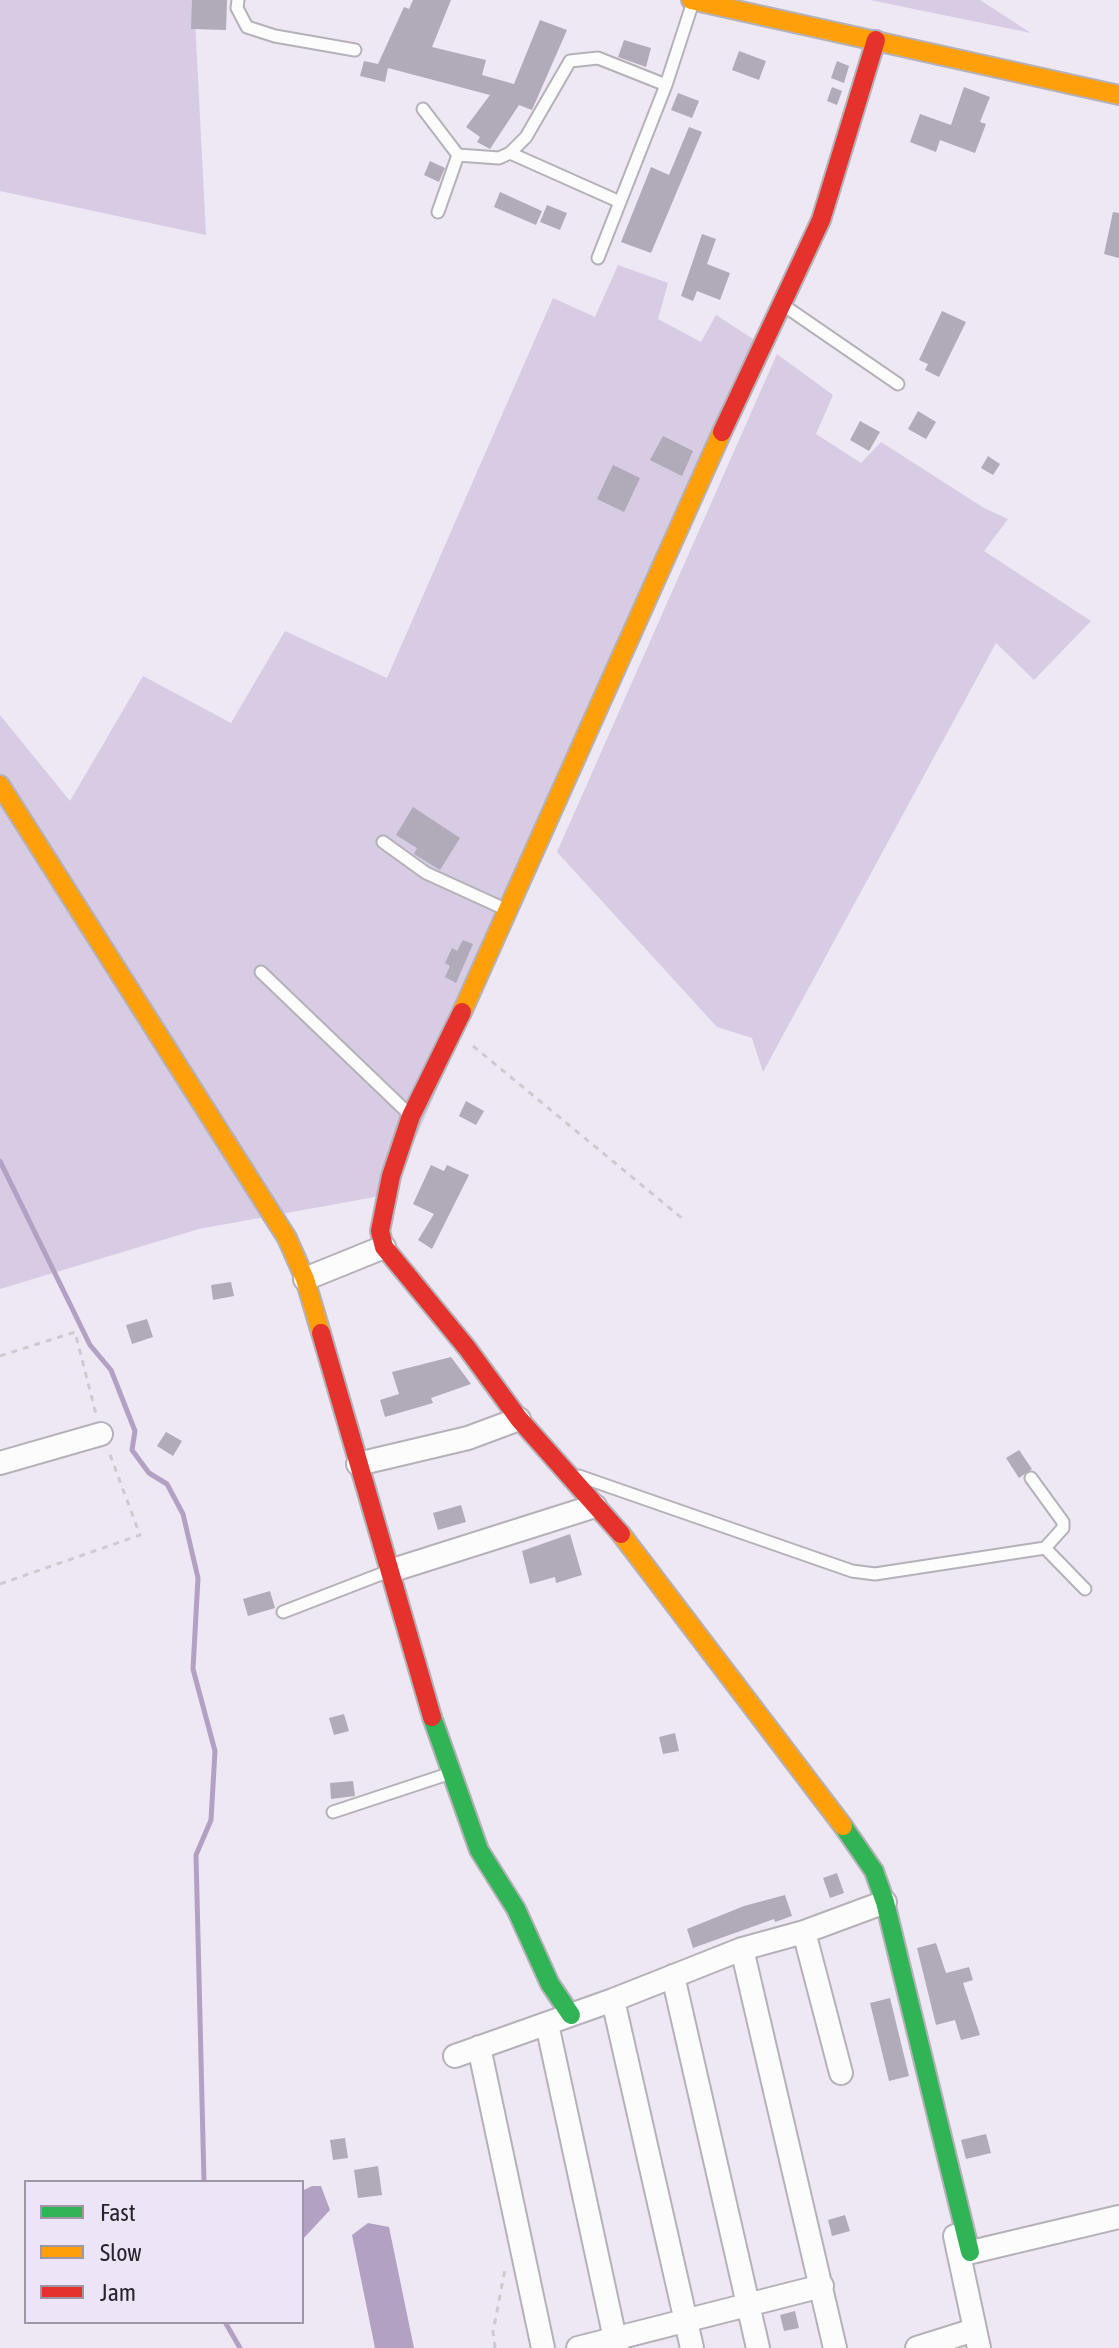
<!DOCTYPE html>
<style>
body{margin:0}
#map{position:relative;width:1119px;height:2348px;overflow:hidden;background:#eee8f4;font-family:"Asap Condensed",sans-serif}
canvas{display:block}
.legend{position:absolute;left:24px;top:2180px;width:280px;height:144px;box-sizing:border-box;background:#eee4f8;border:2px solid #9f97a6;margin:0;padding:10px 14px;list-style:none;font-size:24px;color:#28242b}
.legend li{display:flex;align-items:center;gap:16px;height:40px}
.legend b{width:40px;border:2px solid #9f97a6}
</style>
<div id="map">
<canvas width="1119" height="2348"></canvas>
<ul class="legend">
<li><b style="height:10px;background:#30b455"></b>Fast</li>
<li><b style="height:10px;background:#ff9f0a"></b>Slow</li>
<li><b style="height:10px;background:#e5322d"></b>Jam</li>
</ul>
</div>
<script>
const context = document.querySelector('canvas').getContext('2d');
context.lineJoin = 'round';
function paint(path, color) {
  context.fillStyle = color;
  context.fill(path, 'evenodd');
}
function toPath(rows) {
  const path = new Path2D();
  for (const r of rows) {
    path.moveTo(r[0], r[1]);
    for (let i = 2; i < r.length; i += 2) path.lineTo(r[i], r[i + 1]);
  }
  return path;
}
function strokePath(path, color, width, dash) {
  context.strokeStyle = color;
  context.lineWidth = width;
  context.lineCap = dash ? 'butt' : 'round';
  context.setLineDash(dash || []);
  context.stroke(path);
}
paint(toPath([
 [0,0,194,0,206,235,0,191],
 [870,0,980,0,1031,33],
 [618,265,668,283,658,319,701,342,716,315,764,346,391,1194,199,1229,0,1289,0,715,70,801,143,676,231,723,285,631,387,678,553,298,595,317],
 [777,354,833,395,816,434,861,463,881,442,984,508,1008,519,984,551,1091,621,1034,680,996,643,763,1072,752,1038,717,1027,557,852]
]), '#d7cce3');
paint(toPath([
 [312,2186,321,2186,330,2210,302,2240,302,2191],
 [368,2223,389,2227,414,2348,375,2348,352,2235]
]), '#b3a1c4');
strokePath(toPath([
 [0,1161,90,1345,111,1370,135,1431,132,1450,149,1473,167,1484,183,1514,198,1578,193,1669,215,1751,211,1820,196,1855,204,2182],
 [225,2322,240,2348]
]), '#b3a1c4', 5);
paint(toPath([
 [192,0,227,0,226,30,191,29],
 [413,0,451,0,432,47,486,60,482,75,514,84,540,20,567,30,532,110,519,105,490,149,477,142,480,137,466,127,490,95,388,68,385,82,360,76,364,61,378,64,404,7,409,9],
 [624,40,651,48,646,67,618,57],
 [739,51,766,61,759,80,732,70],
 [837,61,849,66,844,83,831,78],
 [832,87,842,91,837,105,827,101],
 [964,87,990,97,980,122,986,124,975,153,940,140,936,152,910,142,920,114,951,125],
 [678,93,699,101,692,118,671,110],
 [689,127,702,132,651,253,621,242,651,167,669,175],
 [430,161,445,168,439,182,424,175],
 [500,192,542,211,536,225,494,207],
 [547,205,567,213,560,230,540,222],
 [1113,212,1119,213,1119,258,1104,254],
 [702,234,716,239,707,264,730,273,720,300,697,291,693,301,681,296],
 [942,311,966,322,939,377,925,370,928,364,919,360],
 [918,411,936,422,926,439,908,429],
 [860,421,880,432,869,451,850,440],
 [663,436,693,451,682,476,650,460],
 [988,456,1000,464,993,475,981,468],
 [613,465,640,478,624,512,597,499],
 [413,807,460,838,440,870,414,854,417,848,396,835],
 [463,940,473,944,456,983,445,977,450,966,445,963,452,948,457,951],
 [466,1101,484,1111,476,1125,459,1116],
 [431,1165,444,1171,447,1165,469,1175,432,1249,418,1240,434,1214,413,1204],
 [231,1282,234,1296,213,1300,211,1285],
 [147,1319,153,1337,132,1344,126,1325],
 [451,1357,471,1384,431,1398,433,1403,385,1417,380,1400,399,1394,392,1372],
 [166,1432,182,1441,173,1456,157,1446],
 [1019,1450,1032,1469,1019,1478,1006,1458],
 [461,1505,466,1522,438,1530,433,1513],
 [570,1534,582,1575,556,1583,555,1577,530,1584,522,1551],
 [270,1591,275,1608,248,1616,243,1599],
 [344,1714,349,1731,334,1735,329,1718],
 [675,1733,679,1751,663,1754,659,1737],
 [353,1781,355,1796,331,1799,330,1783],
 [837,1873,844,1893,830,1898,823,1878],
 [785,1895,792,1916,775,1922,774,1919,693,1948,687,1929,744,1906],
 [936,1943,946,1973,969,1967,973,1980,963,1983,980,2035,961,2040,955,2020,936,2025,917,1948],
 [890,1998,909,2076,889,2081,870,2003],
 [986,2134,991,2153,966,2159,961,2140],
 [345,2138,348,2158,333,2160,330,2140],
 [378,2166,382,2195,358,2198,354,2170],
 [845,2215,850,2231,832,2236,828,2220],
 [795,2311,799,2328,784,2331,780,2315]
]), '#b1aab8');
const lane = toPath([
 [238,0,237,8,247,27,275,36,355,50],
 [423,109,458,155,499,158,510,153,526,137,570,61,598,58,666,85],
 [510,153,620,202],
 [438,212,458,155],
 [598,258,666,85,692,5],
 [783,305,898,384],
 [383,842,426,873,505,909],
 [261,972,408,1113],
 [579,1476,852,1571,875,1574,1045,1548,1063,1528,1063,1522,1031,1478],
 [1045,1548,1085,1589],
 [283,1612,389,1571],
 [333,1812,454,1772]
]);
const street = toPath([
 [305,1279,384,1247],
 [0,1463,101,1434],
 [358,1464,468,1438,519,1419],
 [390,1571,595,1506],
 [804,1932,841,2073],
 [742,1949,835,2348],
 [673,1976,758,2348],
 [613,2000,692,2348],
 [547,2024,617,2348],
 [479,2047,543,2348],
 [455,2056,613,2000,742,1949,804,1932,885,1902],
 [955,2236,979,2348],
 [959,2255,1119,2217],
 [578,2348,822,2286],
 [917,2348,974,2330]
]);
const fast = toPath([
 [432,1717,479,1850,516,1909,550,1984,571,2015],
 [843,1826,874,1871,885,1902,970,2252]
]);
const slow = toPath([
 [691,0,1119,95],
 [0,785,287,1238,305,1279,321,1333],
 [462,1012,722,432],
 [621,1534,843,1826]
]);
const jam = toPath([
 [722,432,821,220,876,40],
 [462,1012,411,1116,391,1176,380,1231,384,1247,467,1348,519,1419,621,1534],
 [321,1333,432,1717]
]);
strokePath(lane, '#b5b1b9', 15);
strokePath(street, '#b5b1b9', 26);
strokePath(fast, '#b5b1b9', 22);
strokePath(slow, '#b5b1b9', 22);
strokePath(jam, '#b5b1b9', 22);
strokePath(toPath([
 [473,1046,683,1219],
 [0,1356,75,1332,96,1414],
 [0,1584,140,1535,109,1452],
 [495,2348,493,2332,505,2269]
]), '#cecbcf', 3, [6, 6]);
strokePath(lane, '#fcfcfd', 11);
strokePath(street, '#fcfcfd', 22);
strokePath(fast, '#30b455', 18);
strokePath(slow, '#ff9f0a', 18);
strokePath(jam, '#e5322d', 18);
</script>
